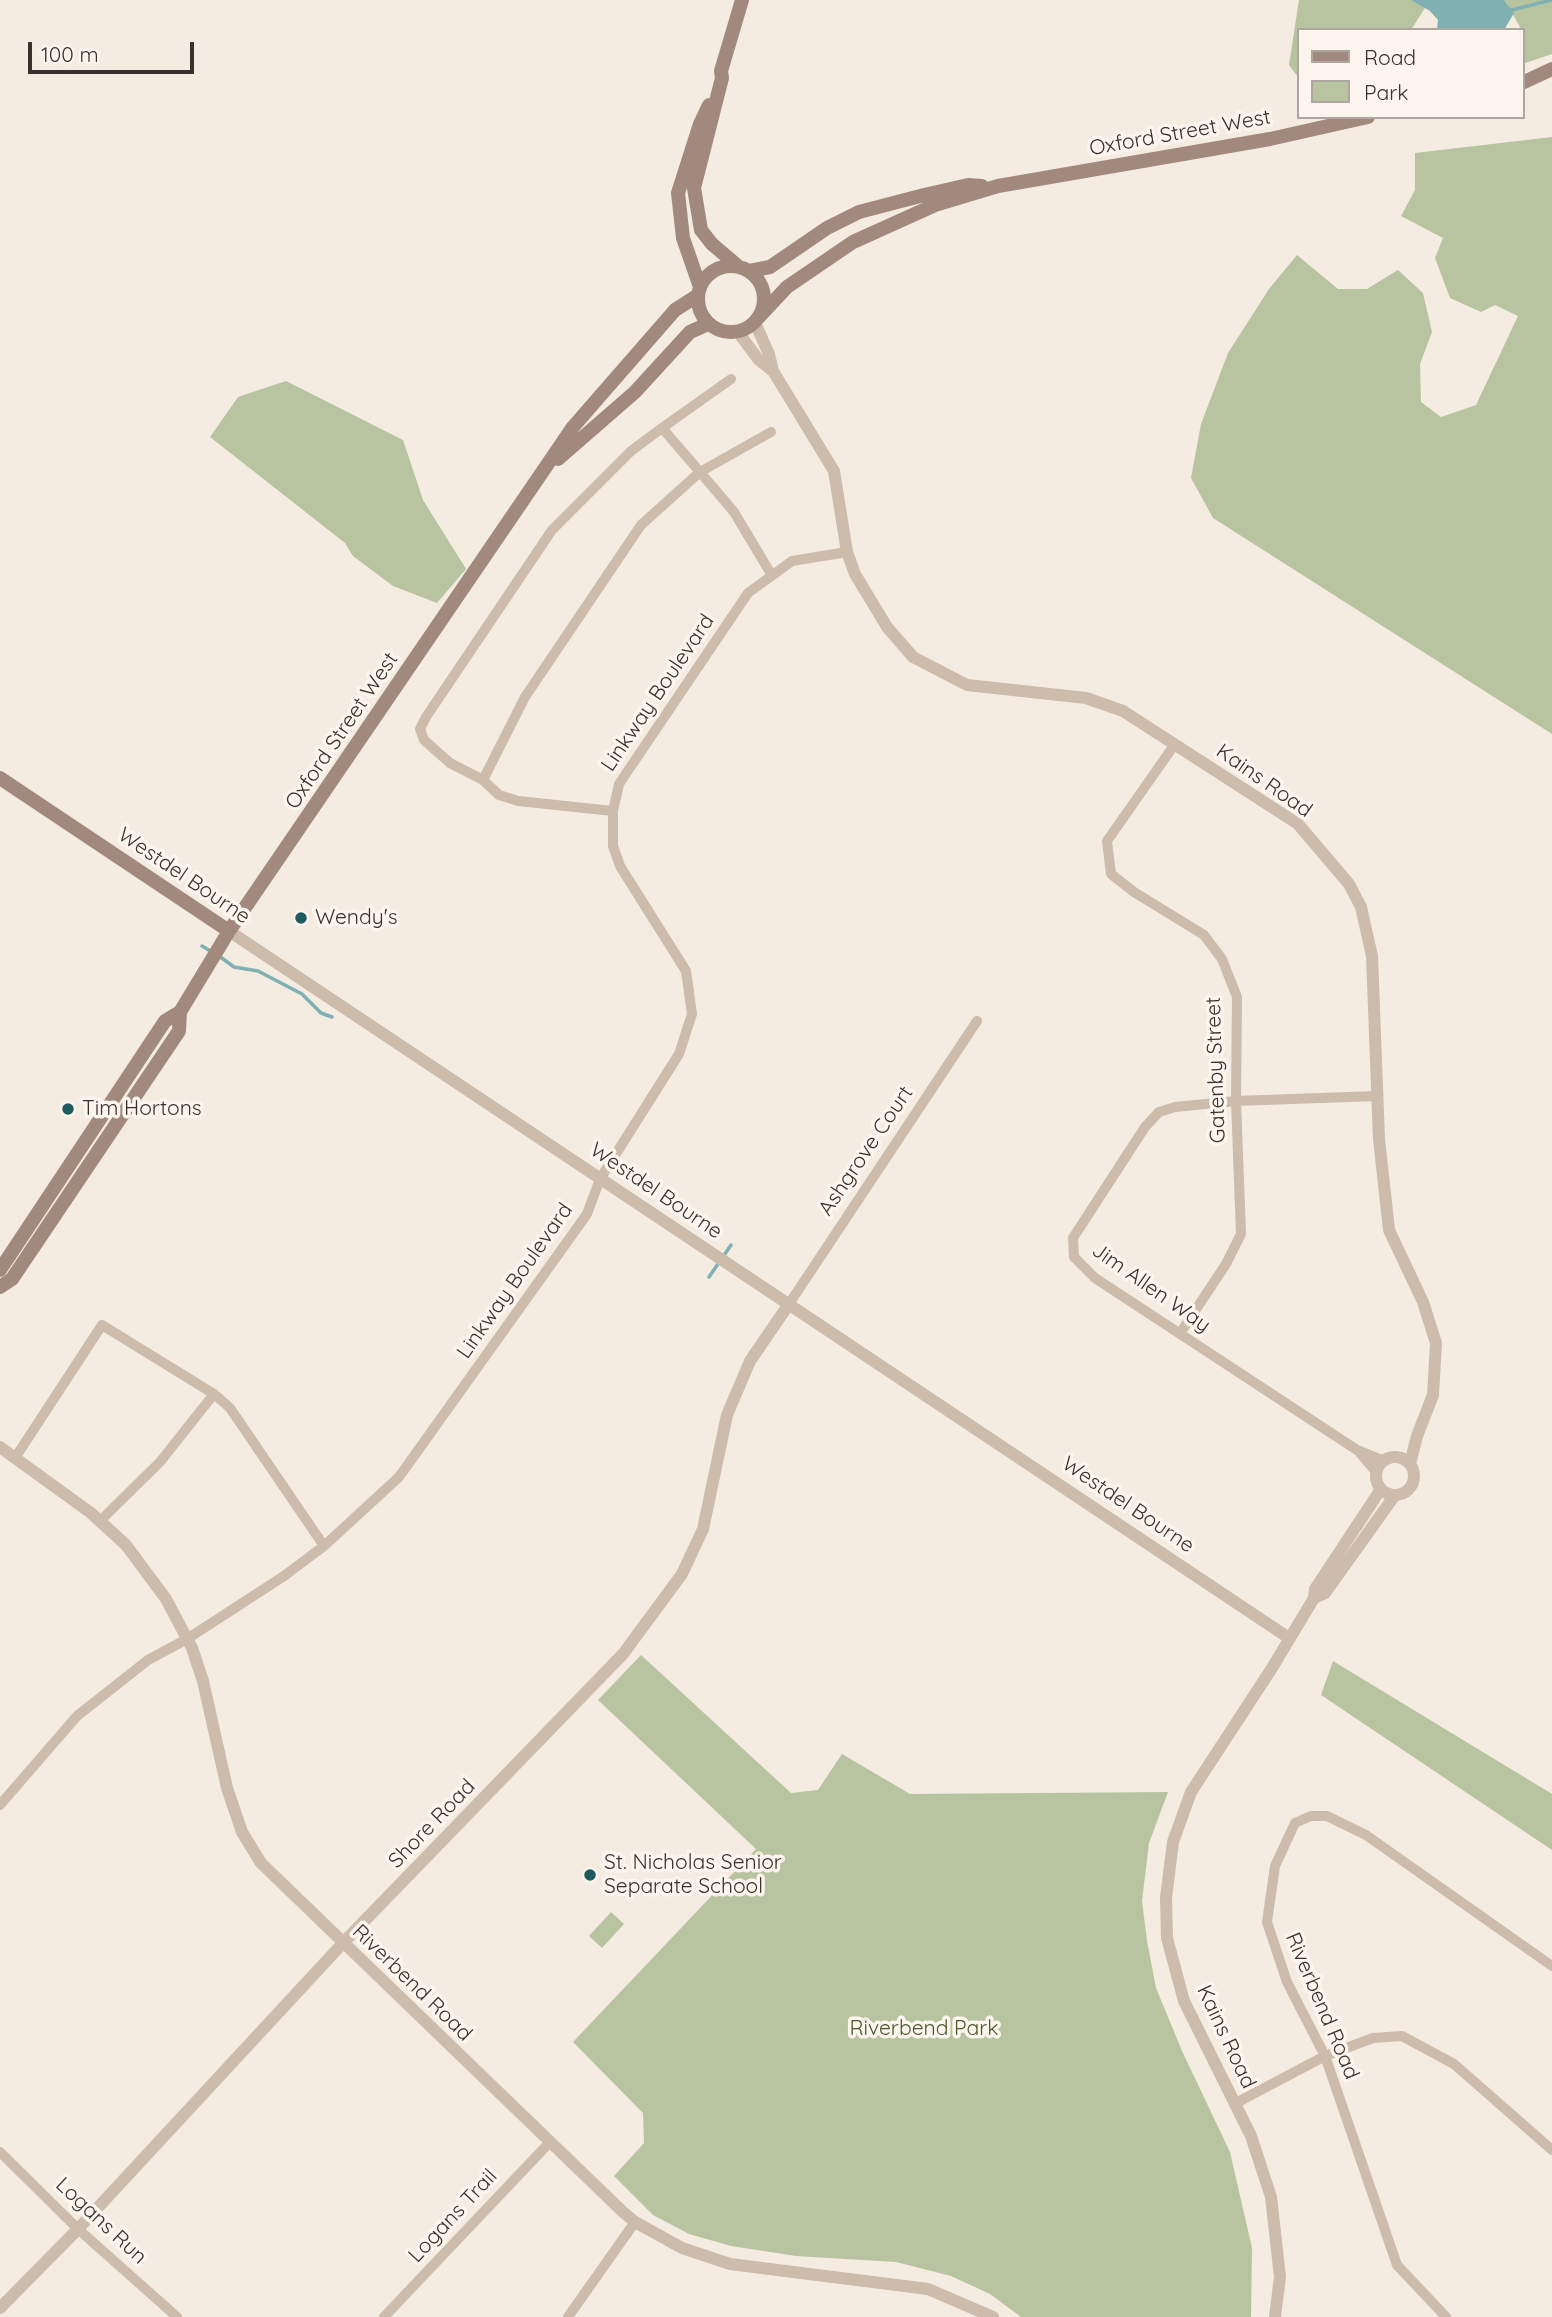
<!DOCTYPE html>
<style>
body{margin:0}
#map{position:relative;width:1552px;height:2317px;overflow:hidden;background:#f4ebe1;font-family:Quicksand,sans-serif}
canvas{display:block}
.legend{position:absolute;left:1297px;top:28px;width:228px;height:91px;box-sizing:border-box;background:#fbf5ee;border:2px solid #aea6a0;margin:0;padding:9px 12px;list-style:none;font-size:21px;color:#3b302b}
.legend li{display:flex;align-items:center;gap:14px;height:35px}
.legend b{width:35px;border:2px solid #aea6a0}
.scale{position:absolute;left:28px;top:42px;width:166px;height:32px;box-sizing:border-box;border:4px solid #3b302b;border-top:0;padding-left:9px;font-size:21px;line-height:24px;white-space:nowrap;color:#3b302b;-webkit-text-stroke:5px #fbf5ee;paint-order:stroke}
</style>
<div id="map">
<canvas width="1552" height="2317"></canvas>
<ul class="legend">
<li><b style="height:9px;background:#a18a7d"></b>Road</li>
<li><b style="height:19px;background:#b8c4a0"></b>Park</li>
</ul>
<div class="scale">100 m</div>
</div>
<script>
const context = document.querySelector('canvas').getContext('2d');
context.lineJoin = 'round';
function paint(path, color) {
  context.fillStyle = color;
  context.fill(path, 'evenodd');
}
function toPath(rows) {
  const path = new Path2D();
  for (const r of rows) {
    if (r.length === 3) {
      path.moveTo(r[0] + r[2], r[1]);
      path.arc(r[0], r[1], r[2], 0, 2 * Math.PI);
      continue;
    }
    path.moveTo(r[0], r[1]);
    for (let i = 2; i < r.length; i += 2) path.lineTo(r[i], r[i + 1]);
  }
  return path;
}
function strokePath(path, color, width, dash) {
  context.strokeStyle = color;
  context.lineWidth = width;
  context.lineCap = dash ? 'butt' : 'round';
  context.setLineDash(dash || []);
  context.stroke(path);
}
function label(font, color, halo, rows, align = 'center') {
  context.font = font + ' Quicksand,sans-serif';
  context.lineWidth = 7;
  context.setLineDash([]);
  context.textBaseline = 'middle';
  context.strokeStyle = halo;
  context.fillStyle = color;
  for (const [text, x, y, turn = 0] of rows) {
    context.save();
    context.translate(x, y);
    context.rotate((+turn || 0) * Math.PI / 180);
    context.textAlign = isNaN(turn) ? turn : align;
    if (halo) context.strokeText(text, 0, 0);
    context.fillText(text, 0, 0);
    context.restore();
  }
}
paint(toPath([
 [1299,0,1430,0,1411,30,1298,30,1298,77,1289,65],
 [1499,0,1552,0,1552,54,1522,64,1522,30,1518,30,1520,27,1506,2],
 [1552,137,1552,734,1213,518,1191,478,1201,424,1228,353,1269,289,1297,255,1338,289,1367,289,1398,270,1423,293,1432,332,1420,364,1421,402,1441,417,1476,405,1518,316,1495,305,1481,312,1450,298,1435,258,1443,238,1401,216,1415,190,1415,153],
 [286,381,403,440,423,500,466,569,437,603,393,586,353,556,345,543,210,437,238,397],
 [641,1655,791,1793,818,1790,842,1754,910,1794,1168,1792,1149,1843,1142,1901,1147,1941,1156,1988,1182,2051,1230,2152,1252,2248,1251,2317,1021,2317,990,2294,951,2276,896,2262,796,2256,731,2246,689,2234,653,2215,614,2176,644,2143,643,2113,573,2042,756,1849,598,1700],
 [1333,1661,1552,1794,1552,1850,1321,1695],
 [611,1912,624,1924,602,1948,589,1936]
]), '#b8c4a0');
paint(toPath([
 [1411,0,1504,0,1514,13,1504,30,1437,30,1438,20,1430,11]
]), '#7fb0b2');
strokePath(toPath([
 [1512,10,1551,0],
 [202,946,212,952],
 [219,956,234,967,258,971,302,994,321,1013,332,1017],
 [709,1277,731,1245]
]), '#7fb0b2', 3.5);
strokePath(toPath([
 [662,428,631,451,552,530,426,717,420,729,424,740,450,763,483,780,525,697,641,525,700,472,662,428,731,379],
 [771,432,700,472,734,512,771,574],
 [1175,744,1107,841,1111,874,1134,892,1204,935,1222,959,1237,997,1236,1101,1241,1234,1226,1264,1181,1332],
 [483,780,499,795,518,801,613,811],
 [1377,1096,1236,1101,1175,1107,1159,1112,1145,1127,1073,1238,1074,1257,1095,1278,1357,1450,1384,1461],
 [789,1304,977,1021],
 [214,1394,230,1408,324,1546],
 [1360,1453,1377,1473],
 [15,1458,102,1325,214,1394,160,1462,100,1521],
 [0,1805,77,1716,148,1660,187,1639,284,1576,324,1546,399,1477,587,1214,600,1179,679,1054,692,1014,686,971,620,866,613,846,613,811,619,784,748,593,792,561,847,552],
 [1236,2103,1325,2056,1373,2038,1402,2036,1454,2064,1552,2150],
 [0,2152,78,2229,177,2317],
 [384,2317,550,2142],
 [568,2317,635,2222],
 [1446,2317,1397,2265,1325,2056,1287,1982,1267,1922,1275,1866,1295,1823,1311,1816,1327,1816,1366,1835,1552,1966]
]), '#cdbbac', 10);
strokePath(toPath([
 [755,323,769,354,773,371],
 [738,332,758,359,773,371,834,471,847,552,855,574,887,627,913,657,967,685,1086,698,1123,711,1298,824,1349,884,1361,907,1372,956,1379,1139,1389,1230,1423,1302,1436,1343,1433,1395,1417,1436,1410,1464],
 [229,931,1289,1638],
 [0,1447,91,1513,126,1545,166,1599,192,1648,203,1681,227,1788,242,1832,261,1863,623,2212,635,2222,682,2248,730,2264,928,2289,993,2317],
 [1395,1476,19],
 [1314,1598,1325,1593,1395,1495],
 [0,2308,78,2229,343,1943,623,1654,682,1574,703,1529,727,1415,750,1361,789,1304],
 [1275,2317,1280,2277,1271,2197,1251,2136,1184,2001,1167,1938,1166,1898,1173,1842,1191,1792,1272,1668,1314,1598,1315,1589,1381,1489]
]), '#cdbbac', 12);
strokePath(toPath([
 [1522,83,1552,69],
 [731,299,33],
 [739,267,712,244,701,230,694,188,722,78,721,71,742,0],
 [749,271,770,267,827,228,859,212,924,195,968,185,982,186],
 [700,287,683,238,678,193,700,124,709,105],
 [758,318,787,287,853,242,935,205,998,186,1270,139,1368,117],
 [558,459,635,392,690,332,708,324],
 [0,778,229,931],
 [0,1270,165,1021,180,1012],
 [0,1287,12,1279,179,1031,180,1012,229,931,573,427,675,310,697,296]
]), '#a18a7d', 14);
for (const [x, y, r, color] of [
 [301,918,7,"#1f5a5e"],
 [68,1109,7,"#1f5a5e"],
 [590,1875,7,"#1f5a5e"]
]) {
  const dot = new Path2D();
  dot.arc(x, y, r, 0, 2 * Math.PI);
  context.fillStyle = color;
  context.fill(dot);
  strokePath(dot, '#fbf5ee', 2.5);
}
label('21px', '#3b302b', '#fbf5ee', [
 ["Oxford Street West",1180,133,-10],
 ["Linkway Boulevard",658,693,-56],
 ["Oxford Street West",342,731,-56],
 ["Kains Road",1264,781,35],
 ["Westdel Bourne",184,876,34],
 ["Gatenby Street",1216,1070,-92],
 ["Ashgrove Court",866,1151,-56],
 ["Westdel Bourne",656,1191,34],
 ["Linkway Boulevard",515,1281,-55],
 ["Jim Allen Way",1151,1288,35],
 ["Westdel Bourne",1128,1505,34],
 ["Shore Road",432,1824,-46],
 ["Riverbend Road",412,1983,44],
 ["Riverbend Road",1322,2006,67],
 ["Kains Road",1226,2037,65],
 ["Logans Trail",453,2216,-47],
 ["Logans Run",101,2221,43]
]);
label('21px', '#3b302b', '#fbf5ee', [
 ["Wendy's",315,918],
 ["Tim Hortons",82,1109],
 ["St. Nicholas Senior",604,1863],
 ["Separate School",604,1887]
], 'left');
label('21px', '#4a5a2e', '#fbf5ee', [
 ["Riverbend Park",924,2029]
]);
</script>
